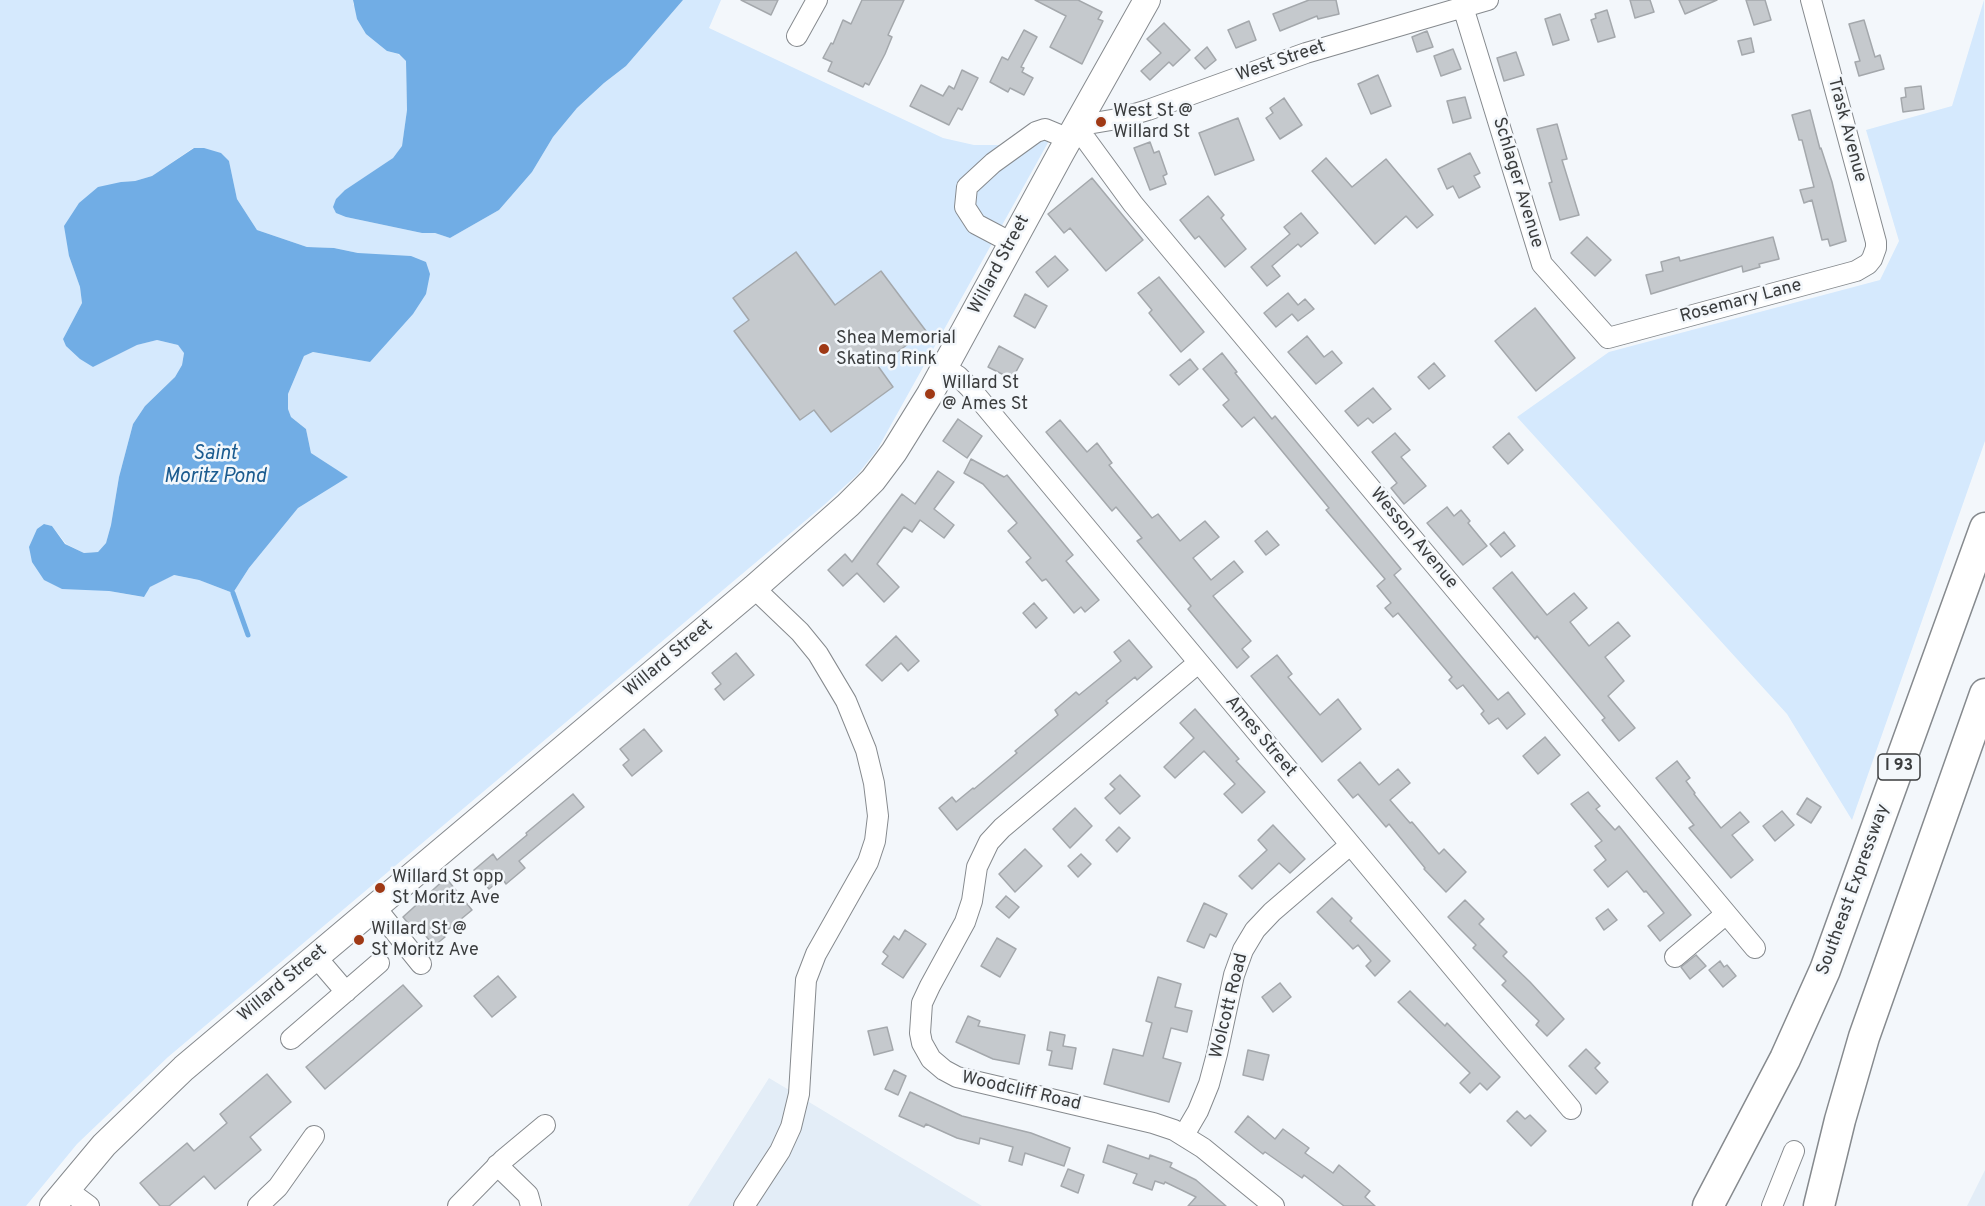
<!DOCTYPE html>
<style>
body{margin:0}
canvas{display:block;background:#f3f7fb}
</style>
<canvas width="1985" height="1206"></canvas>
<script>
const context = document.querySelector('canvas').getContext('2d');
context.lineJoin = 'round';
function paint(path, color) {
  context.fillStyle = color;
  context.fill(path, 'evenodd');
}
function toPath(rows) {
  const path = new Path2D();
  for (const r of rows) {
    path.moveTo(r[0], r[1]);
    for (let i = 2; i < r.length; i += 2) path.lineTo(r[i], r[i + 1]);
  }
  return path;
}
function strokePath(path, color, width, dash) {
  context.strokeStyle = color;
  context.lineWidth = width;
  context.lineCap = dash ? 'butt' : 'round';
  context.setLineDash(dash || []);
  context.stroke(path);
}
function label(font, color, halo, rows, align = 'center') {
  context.font = font + ' Overpass,sans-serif';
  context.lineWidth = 5;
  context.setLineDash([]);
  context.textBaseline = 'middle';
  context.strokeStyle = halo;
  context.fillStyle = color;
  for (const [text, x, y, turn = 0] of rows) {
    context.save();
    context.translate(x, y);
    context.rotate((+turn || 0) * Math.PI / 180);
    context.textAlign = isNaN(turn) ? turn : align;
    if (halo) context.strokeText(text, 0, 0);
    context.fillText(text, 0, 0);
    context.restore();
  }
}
paint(toPath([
 [769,1078,982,1206,688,1206],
 [1985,1170,1985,1206,1967,1206]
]), '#e3edf7');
paint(toPath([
 [0,0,353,0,353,4,387,51,398,54,406,61,407,110,402,147,393,158,345,190,346,217,422,233,435,233,450,238,499,210,532,172,553,137,577,108,604,83,626,66,683,0,721,0,709,28,943,138,974,145,1007,145,1055,130,877,450,858,474,824,505,168,1057,77,1144,26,1206,0,1206],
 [193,148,229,161,237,199,257,230,307,247,334,248,358,253,370,362,313,352,304,356,288,394,288,409,291,417,306,429,311,453,347,477,298,508,249,568,233,593,199,580,173,575,150,587,143,597,109,591,44,524,52,526,66,544,84,553,98,552,106,543,111,525,119,477,133,424,145,406,175,377,182,365,184,352,178,345,157,340,137,345,93,367,63,339,82,303,80,287,69,256,121,182,135,181,152,176],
 [1984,0,1985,441,1852,820,1787,714,1517,417,1609,352,1880,280,1899,241,1866,130,1952,106]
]), '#d5e9fd');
paint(toPath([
 [353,0,683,0,626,66,604,83,577,108,553,137,532,172,499,210,450,238,435,233,422,233,346,217,336,213,333,207,336,199,345,190,393,158,402,146,407,110,406,61,399,54,387,51,366,34,357,19],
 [194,148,204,148,221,153,229,161,237,199,257,230,307,247,334,248,358,253,411,256,426,262,430,274,426,294,413,314,370,362,313,352,304,356,288,394,288,409,291,417,306,429,311,453,348,477,298,508,249,568,233,593,199,580,174,575,150,587,144,597,109,591,62,589,44,580,32,562,29,547,37,529,44,524,52,526,65,544,84,553,98,552,106,543,111,525,119,477,133,424,145,406,175,377,182,365,184,353,178,345,157,340,137,345,93,367,80,359,66,346,63,339,82,303,80,287,69,256,64,226,79,203,98,187,121,182,135,181,152,176]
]), '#71ade5');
strokePath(toPath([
 [233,593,248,635]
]), '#71ade5', 5);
const building = toPath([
 [741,0,778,0,771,15,741,0],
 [862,0,904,0,888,35,892,37,885,54,869,85,865,83,863,87,828,71,832,62,823,58,831,43,833,44,843,20,851,24,862,0],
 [1035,0,1078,0,1102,12,1098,19,1103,21,1082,64,1050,47,1066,16,1035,0],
 [1309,0,1336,0,1339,14,1318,19,1317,16,1280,31,1273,14,1309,0],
 [1630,0,1650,0,1654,12,1635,18,1630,0],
 [1679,0,1717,0,1685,14,1679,0],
 [1746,0,1765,0,1771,20,1754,25,1746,0],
 [1607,10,1615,37,1598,42,1591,20,1596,18,1595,14,1607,10],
 [1560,14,1569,40,1553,45,1545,19,1560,14],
 [1864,20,1875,57,1880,55,1884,69,1859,76,1855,62,1860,61,1849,24,1864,20],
 [1249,21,1256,40,1236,48,1228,30,1249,21],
 [1164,23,1190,50,1173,66,1169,62,1150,80,1141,71,1161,53,1147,39,1164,23],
 [1024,30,1037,37,1021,67,1024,68,1022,72,1033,78,1024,95,1010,88,1008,92,990,82,1002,57,1008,60,1024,30],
 [1427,31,1433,47,1417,52,1412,37,1427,31],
 [1751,38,1754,52,1742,55,1738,41,1751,38],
 [1207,47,1216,60,1205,69,1195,58,1207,47],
 [1453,49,1461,69,1441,76,1434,56,1453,49],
 [1516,52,1524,75,1504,81,1497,58,1516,52],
 [962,70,978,78,962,110,958,108,949,125,910,106,921,85,943,96,949,86,954,89,962,70],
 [1378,75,1391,106,1371,114,1358,84,1378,75],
 [1921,86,1924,109,1903,112,1901,98,1906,97,1905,88,1921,86],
 [1465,97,1471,118,1453,123,1447,101,1465,97],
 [1284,98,1302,125,1280,139,1266,118,1273,113,1270,108,1284,98],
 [1810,110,1820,149,1821,148,1832,182,1846,241,1830,246,1828,239,1822,240,1812,200,1804,203,1800,190,1814,187,1802,140,1799,140,1792,115,1810,110],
 [1238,118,1254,160,1215,175,1199,133,1238,118],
 [1557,124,1567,159,1562,160,1579,215,1560,220,1549,183,1552,182,1537,129,1557,124],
 [1150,142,1154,153,1159,151,1167,174,1163,176,1166,184,1150,190,1134,148,1150,142],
 [1470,153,1480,173,1474,176,1480,187,1459,198,1453,186,1447,189,1438,169,1470,153],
 [1326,158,1352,187,1386,159,1433,215,1417,228,1406,216,1375,244,1312,171,1326,158],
 [1092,178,1143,240,1106,271,1070,228,1064,233,1048,214,1092,178],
 [1208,196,1224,215,1221,218,1246,249,1225,267,1199,236,1195,239,1180,220,1208,196],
 [1301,213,1318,233,1301,247,1298,244,1272,266,1280,276,1267,286,1251,267,1290,234,1284,227,1301,213],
 [1587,237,1611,260,1595,276,1571,253,1587,237],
 [1773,237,1779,259,1759,264,1760,267,1743,272,1742,266,1651,294,1646,275,1663,271,1661,262,1679,257,1680,261,1773,237],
 [796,252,835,305,881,271,926,331,878,366,893,387,831,432,814,410,800,420,734,331,749,320,733,298,796,252],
 [1055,256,1068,270,1048,287,1036,272,1055,256],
 [1159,277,1204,332,1181,352,1149,313,1152,310,1138,293,1159,277],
 [1288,293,1298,305,1305,299,1314,309,1298,321,1292,314,1276,327,1264,313,1288,293],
 [1025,294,1047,306,1035,328,1014,316,1025,294],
 [1535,308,1575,358,1536,391,1495,341,1535,308],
 [1307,336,1324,357,1332,351,1342,363,1316,384,1288,352,1307,336],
 [999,346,1023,359,1012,379,988,367,999,346],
 [1222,353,1237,372,1235,373,1272,419,1275,416,1401,569,1394,575,1461,656,1498,700,1508,692,1525,714,1507,729,1498,718,1489,724,1481,714,1484,711,1463,685,1457,689,1449,680,1452,677,1398,613,1393,617,1385,608,1391,603,1377,586,1385,579,1326,510,1329,508,1254,417,1242,427,1223,405,1229,400,1203,369,1222,353],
 [1190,359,1198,369,1179,385,1170,375,1190,359],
 [1434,363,1445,376,1429,389,1418,377,1434,363],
 [1373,388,1391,409,1373,423,1368,418,1358,426,1345,411,1373,388],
 [958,419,982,436,967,458,943,441,958,419],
 [1060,420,1087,452,1097,443,1112,463,1109,465,1152,518,1158,514,1180,541,1205,521,1219,537,1193,558,1211,580,1234,561,1243,572,1213,596,1251,641,1242,649,1249,657,1237,668,1188,609,1191,606,1137,541,1142,538,1116,507,1112,511,1046,432,1060,420],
 [1395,433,1410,450,1401,457,1426,486,1404,504,1391,488,1397,483,1372,452,1395,433],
 [1509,433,1523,450,1508,464,1493,447,1509,433],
 [971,459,1004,477,1007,475,1073,555,1066,561,1099,600,1085,612,1081,607,1074,613,1046,579,1042,581,1026,562,1031,558,1008,531,1017,523,983,484,964,473,971,459],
 [938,471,954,482,934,509,954,525,944,538,920,520,912,532,904,527,877,564,899,587,884,602,857,573,843,586,828,570,845,554,852,562,902,494,915,504,938,471],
 [1447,507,1454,516,1461,510,1470,521,1468,523,1487,546,1463,565,1427,523,1447,507],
 [1267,531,1279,545,1266,555,1255,541,1267,531],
 [1504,532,1515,546,1501,557,1490,544,1504,532],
 [1512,572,1547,615,1574,593,1587,608,1570,622,1589,646,1618,622,1630,636,1605,657,1624,681,1608,696,1635,728,1619,741,1602,720,1605,718,1537,636,1535,639,1493,588,1512,572],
 [1034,603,1047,618,1036,628,1023,613,1034,603],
 [896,636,919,661,908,671,901,663,882,681,866,665,896,636],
 [1129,640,1152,667,1137,680,1135,677,1106,701,1108,703,957,830,939,808,952,797,956,802,973,788,974,789,1017,753,1015,751,1058,715,1055,710,1076,692,1079,695,1121,661,1114,652,1129,640],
 [736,653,754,675,724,700,715,689,721,684,712,673,736,653],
 [1277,655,1292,674,1288,677,1320,715,1338,699,1361,729,1322,762,1251,676,1277,655],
 [1195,709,1239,759,1236,761,1265,792,1242,813,1224,794,1235,784,1204,751,1175,778,1164,767,1194,738,1180,723,1195,709],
 [644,729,662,751,632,776,623,765,629,760,620,749,644,729],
 [1545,737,1560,755,1538,774,1523,756,1545,737],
 [1677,761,1690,778,1686,781,1695,793,1694,794,1721,828,1740,812,1749,822,1732,835,1753,860,1731,878,1689,828,1694,825,1656,778,1677,761],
 [1360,762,1379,785,1398,769,1410,783,1390,800,1410,823,1412,822,1439,854,1444,849,1466,872,1446,892,1424,869,1425,868,1389,824,1386,827,1358,794,1353,798,1338,780,1360,762],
 [1120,775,1140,796,1120,814,1105,798,1115,789,1110,784,1120,775],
 [1588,792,1600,806,1596,809,1615,830,1619,826,1691,915,1660,941,1648,926,1664,913,1646,891,1644,892,1627,871,1608,887,1594,870,1606,860,1595,846,1602,841,1571,804,1588,792],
 [573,794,584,807,519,861,525,868,506,884,502,878,489,889,474,870,493,854,497,860,527,835,526,833,573,794],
 [1807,798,1821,807,1811,823,1797,814,1807,798],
 [1075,808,1092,826,1070,848,1053,829,1075,808],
 [1782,811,1794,825,1775,841,1763,826,1782,811],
 [1273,825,1305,859,1290,873,1279,863,1252,889,1239,876,1267,850,1258,840,1273,825],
 [1119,827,1130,838,1117,852,1106,840,1119,827],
 [1025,849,1042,866,1015,892,999,874,1025,849],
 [1081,854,1091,864,1078,877,1068,866,1081,854],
 [446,878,472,910,443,934,445,937,434,946,421,930,417,934,403,917,446,878],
 [1006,896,1019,907,1009,918,996,907,1006,896],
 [1332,898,1352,918,1350,921,1390,961,1375,976,1366,966,1371,961,1358,945,1353,949,1317,912,1332,898],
 [1465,900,1484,919,1479,924,1507,952,1503,956,1530,982,1564,1019,1547,1036,1536,1025,1539,1021,1502,985,1506,981,1473,948,1476,945,1448,917,1465,900],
 [1204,903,1227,914,1216,937,1210,934,1204,948,1187,941,1204,903],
 [1608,909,1617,920,1604,930,1596,918,1608,909],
 [905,930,926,944,903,978,882,964,888,956,883,952,894,936,899,940,905,930],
 [997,938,1016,949,1000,977,981,966,997,938],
 [1696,955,1706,966,1690,979,1681,967,1696,955],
 [1720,961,1724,967,1727,965,1736,976,1723,987,1709,970,1720,961],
 [498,976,516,997,492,1017,474,996,498,976],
 [1158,977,1181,984,1175,1007,1192,1011,1187,1032,1171,1028,1163,1058,1181,1063,1169,1102,1104,1084,1113,1049,1143,1056,1152,1023,1146,1021,1158,977],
 [1280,983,1291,997,1273,1012,1262,997,1280,983],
 [403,985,422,1006,325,1089,306,1067,403,985],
 [1410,991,1445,1026,1447,1023,1500,1077,1487,1090,1480,1083,1470,1093,1460,1083,1470,1073,1398,1002,1410,991],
 [968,1016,980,1021,978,1026,1025,1035,1019,1064,993,1059,956,1042,968,1016],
 [887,1027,893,1050,874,1055,868,1031,887,1027],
 [1050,1032,1065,1035,1063,1046,1076,1048,1072,1069,1049,1065,1052,1051,1047,1050,1050,1032],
 [1586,1049,1600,1063,1595,1068,1608,1082,1596,1094,1569,1066,1586,1049],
 [1248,1050,1269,1055,1263,1080,1243,1075,1248,1050],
 [894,1070,906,1076,898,1095,885,1089,894,1070],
 [267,1074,291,1102,250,1137,261,1150,215,1189,204,1176,169,1206,160,1206,140,1183,187,1143,194,1151,227,1123,220,1114,267,1074],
 [910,1092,962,1116,1031,1133,1070,1148,1064,1166,1025,1153,1022,1165,1009,1161,1013,1147,980,1138,979,1144,957,1138,926,1124,924,1127,899,1116,910,1092],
 [1517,1111,1525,1119,1530,1115,1546,1131,1531,1146,1507,1121,1517,1111],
 [1248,1116,1275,1139,1283,1129,1309,1148,1305,1153,1333,1173,1339,1165,1370,1191,1365,1197,1375,1206,1344,1206,1304,1175,1302,1178,1265,1152,1263,1154,1235,1132,1248,1116],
 [1108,1145,1149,1159,1150,1155,1172,1163,1170,1167,1196,1180,1226,1206,1188,1206,1196,1197,1165,1182,1164,1184,1155,1181,1152,1190,1133,1183,1137,1174,1103,1162,1108,1145],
 [1068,1169,1084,1175,1078,1193,1061,1186,1068,1169]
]);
paint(building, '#c5c9cd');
strokePath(building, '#a4a8ac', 1.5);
const minor = toPath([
 [1488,0,1306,53,1148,110,1117,119,1076,126,1133,204,1755,948],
 [1463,7,1542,264,1608,338,1856,271,1868,264,1872,259,1876,248,1876,242,1811,0],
 [797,36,817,0],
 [1012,243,976,224,965,207,967,187,993,163,1036,132,1045,129,1069,139],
 [945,368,958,376,970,388,1571,1109],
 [1198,663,1002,828,989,842,977,867,972,901,965,922,930,986,922,1003,920,1033,922,1043,931,1059,944,1070,957,1077,1153,1123,1174,1130,1203,1148,1274,1206],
 [375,907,421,964],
 [316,957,346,992],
 [1675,957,1726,914],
 [291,1039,379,963],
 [1184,1135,1198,1111,1209,1084,1217,1054,1234,975,1243,950,1255,930,1272,912,1350,845],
 [497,1165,528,1195,531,1206],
 [66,1189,89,1206],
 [258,1206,278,1187,314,1136],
 [458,1206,503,1160,545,1125],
 [744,1206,780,1151,791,1127,799,1094,806,980,816,954,868,862,875,841,878,816,874,783,866,750,846,701,818,654,800,632,754,588],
 [1772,1206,1794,1151]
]);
const major = toPath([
 [53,1206,104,1145,184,1068,754,588,848,505,873,480,894,452,930,394,1061,153,1147,0]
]);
const highway = toPath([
 [1708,1206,1785,1059,1825,970,1985,528],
 [1819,1206,1840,1120,1864,1037,1985,694]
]);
strokePath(minor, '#868a8e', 22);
strokePath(major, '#868a8e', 28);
strokePath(highway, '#868a8e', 33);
strokePath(minor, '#fff', 20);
strokePath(major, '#fff', 26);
strokePath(highway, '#fff', 30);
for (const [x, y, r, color] of [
 [1101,122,6,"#9f3915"],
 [824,349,6,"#9f3915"],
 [930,394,6,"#9f3915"],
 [380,888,6,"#9f3915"],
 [359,940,6,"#9f3915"]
]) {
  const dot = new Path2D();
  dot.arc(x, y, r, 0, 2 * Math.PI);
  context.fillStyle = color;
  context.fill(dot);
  strokePath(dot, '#f3f7fb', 2);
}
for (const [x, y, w] of [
 [1899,767,42]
]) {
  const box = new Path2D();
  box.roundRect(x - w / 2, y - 13, w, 26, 4.5);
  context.fillStyle = '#f3f7fb';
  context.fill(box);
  strokePath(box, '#3b3d3e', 1.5);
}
label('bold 16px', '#3b3d3e', null, [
 ["I 93",1899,767]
]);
label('18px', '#3b3d3e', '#f3f7fb', [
 ["West Street",1281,62,-19],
 ["Trask Avenue",1846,130,75],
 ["Schlager Avenue",1517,183,73],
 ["Willard Street",1000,265,-62],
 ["Rosemary Lane",1741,302,-15],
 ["Wesson Avenue",1413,539,50],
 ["Willard Street",669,659,-40],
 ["Ames Street",1260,737,50],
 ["Southeast Expressway",1854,890,-70],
 ["Willard Street",283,984,-40],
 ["Wolcott Road",1230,1006,-76],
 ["Woodcliff Road",1021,1092,13]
]);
label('18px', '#3b3d3e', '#f3f7fb', [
 ["West St @",1113,112],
 ["Willard St",1113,133],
 ["Shea Memorial",836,339],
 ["Skating Rink",836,360],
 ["Willard St",942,384],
 ["@ Ames St",942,405],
 ["Willard St opp",392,878],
 ["St Moritz Ave",392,899],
 ["Willard St @",371,930],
 ["St Moritz Ave",371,951]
], 'left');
label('italic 20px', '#1b5b8f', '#f3f7fb', [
 ["Saint",215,455],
 ["Moritz Pond",215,478]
]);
</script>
